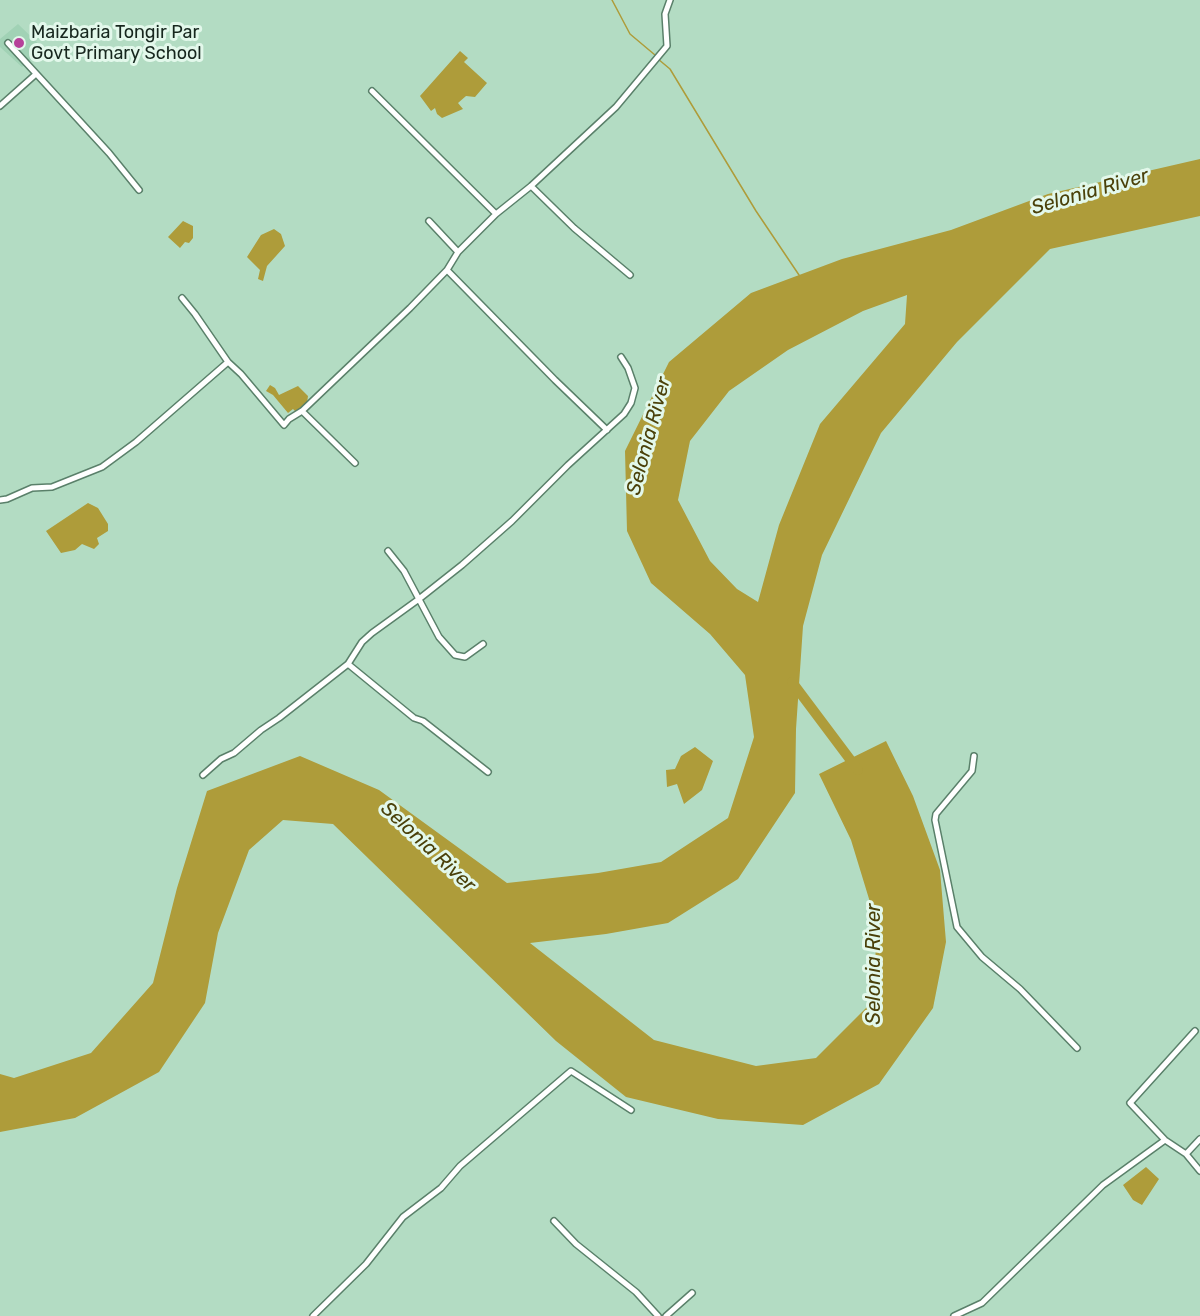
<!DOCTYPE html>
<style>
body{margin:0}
canvas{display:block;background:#b3dcc3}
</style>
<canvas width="1200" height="1316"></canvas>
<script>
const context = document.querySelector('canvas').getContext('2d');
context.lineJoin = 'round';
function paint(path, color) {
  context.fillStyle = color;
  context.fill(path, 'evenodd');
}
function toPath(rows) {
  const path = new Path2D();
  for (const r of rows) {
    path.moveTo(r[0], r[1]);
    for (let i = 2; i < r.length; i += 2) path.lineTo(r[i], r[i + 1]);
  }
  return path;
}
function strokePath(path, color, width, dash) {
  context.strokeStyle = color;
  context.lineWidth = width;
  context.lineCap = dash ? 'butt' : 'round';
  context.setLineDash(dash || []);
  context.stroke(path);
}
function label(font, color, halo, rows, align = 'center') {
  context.font = font + ' Rubik,sans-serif';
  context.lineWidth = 6;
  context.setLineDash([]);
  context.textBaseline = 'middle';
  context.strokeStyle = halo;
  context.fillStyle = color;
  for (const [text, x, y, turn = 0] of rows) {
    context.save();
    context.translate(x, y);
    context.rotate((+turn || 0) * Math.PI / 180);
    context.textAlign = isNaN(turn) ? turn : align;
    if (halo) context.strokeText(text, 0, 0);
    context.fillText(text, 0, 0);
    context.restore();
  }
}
paint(toPath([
 [18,24,44,49,22,67,0,47,0,39]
]), '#a1d2b5');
paint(toPath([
 [460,51,468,58,464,62,487,83,475,97,466,96,458,103,463,109,442,118,437,114,435,108,431,111,420,96],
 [1200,159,1200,216,1050,249,957,342,881,433,822,555,803,626,796,729,795,793,738,879,668,923,606,934,530,943,654,1040,756,1066,816,1058,873,1001,877,925,851,840,819,774,886,741,913,796,940,870,946,942,933,1008,879,1084,803,1125,718,1119,626,1097,556,1041,333,824,283,820,249,850,218,933,205,1003,159,1072,75,1118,0,1132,0,1074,14,1078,91,1053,153,983,177,888,207,791,300,756,379,790,507,883,598,873,661,862,728,818,754,737,745,675,710,634,651,583,627,531,625,451,669,362,751,293,842,259,951,230,1048,194],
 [907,295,905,324,820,424,779,525,758,602,737,589,710,561,678,500,690,441,729,391,788,350,863,311],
 [183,221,193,226,193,238,189,243,185,242,180,248,168,237],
 [274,229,281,234,285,246,267,266,263,281,258,279,260,270,247,257,261,235],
 [270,385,275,388,279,395,298,386,308,396,307,403,296,412,293,409,288,413,273,395,266,391],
 [88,503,98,508,108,524,108,531,97,538,99,544,94,549,82,544,75,550,61,553,46,531],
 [695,747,713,761,702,790,684,804,677,784,667,787,666,770,675,769,681,756],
 [1146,1167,1159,1179,1142,1205,1133,1200,1123,1185]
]), '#ae9c3a');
strokePath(toPath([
 [612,0,630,34,655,55],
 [658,59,670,69,756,211,799,275]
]), '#ae9c3a', 1.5);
strokePath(toPath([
 [792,682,858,770]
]), '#ae9c3a', 10);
const minor = toPath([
 [8,43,109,153,139,190],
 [372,91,496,214],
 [0,106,36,74],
 [531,186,574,228,630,275],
 [429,221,458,252],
 [447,270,555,380,607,430],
 [182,298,195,314,228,362,241,374,284,425,289,419,302,411,410,308,447,270,458,252,496,214,531,186,616,107,667,46,665,14,670,0],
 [302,411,355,463],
 [0,500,7,499,32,488,52,487,102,467,136,442,228,362],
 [388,551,404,571,439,637,455,655,465,657,483,644],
 [348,664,414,718,423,721,488,772],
 [974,756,972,771,936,814,935,820,957,927,982,957,1020,989,1077,1048],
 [203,775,221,759,234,753,261,730,279,718,348,664,362,642,372,633,419,599,462,565,512,521,568,465,624,414,631,403,635,388,628,368,621,357],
 [1195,1031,1130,1103,1165,1140,1186,1154,1200,1171],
 [1186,1154,1200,1139],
 [554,1221,576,1244,636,1292,658,1316],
 [313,1316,366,1264,403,1217,441,1188,460,1166,571,1071,631,1110],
 [666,1316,692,1293],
 [954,1316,982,1303,1103,1185,1165,1140]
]);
strokePath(minor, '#5a806a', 8);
strokePath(minor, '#fff', 5);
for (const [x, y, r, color] of [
 [19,43,6,"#b6429a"]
]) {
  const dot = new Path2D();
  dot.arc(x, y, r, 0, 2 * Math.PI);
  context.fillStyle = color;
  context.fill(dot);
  strokePath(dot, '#e3f8eb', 2);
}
label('18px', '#17271e', '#e3f8eb', [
 ["Maizbaria Tongir Par",31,33],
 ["Govt Primary School",31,54]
], 'left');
label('italic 20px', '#4a4009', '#e3f8eb', [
 ["Selonia River",1090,192,-16],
 ["Selonia River",649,436,-75],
 ["Selonia River",428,847,43],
 ["Selonia River",874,964,-90]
]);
</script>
